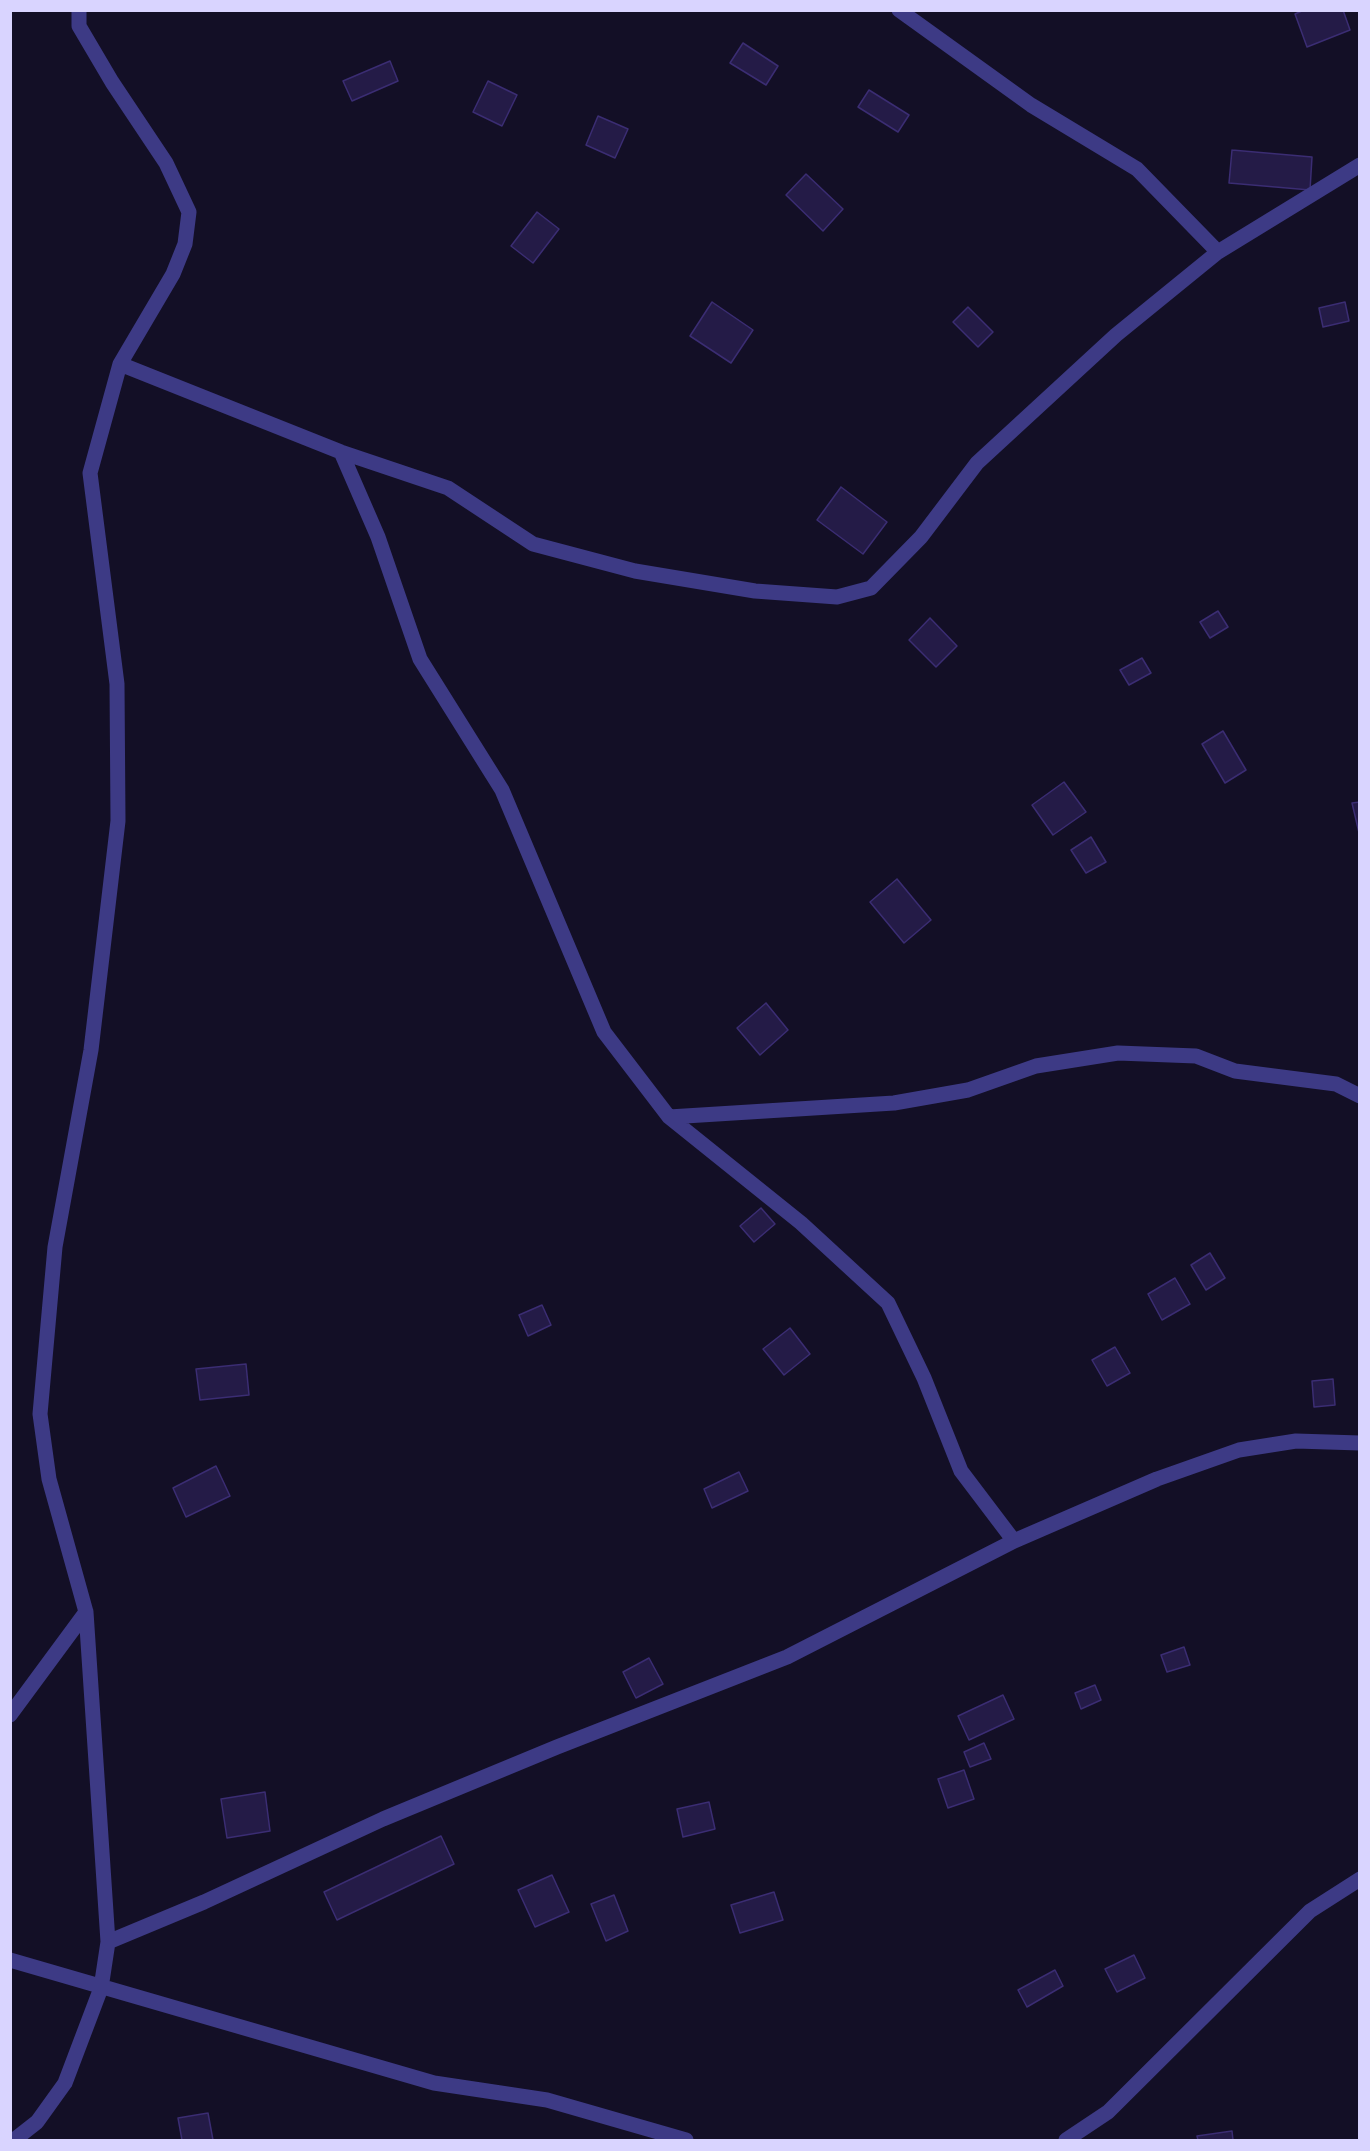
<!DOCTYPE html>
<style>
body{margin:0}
#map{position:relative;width:1370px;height:2151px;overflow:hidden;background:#130f26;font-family:Raleway,sans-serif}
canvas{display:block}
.frame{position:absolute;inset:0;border:12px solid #d9d4ff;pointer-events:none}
</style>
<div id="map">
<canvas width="1370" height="2151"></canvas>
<div class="frame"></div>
</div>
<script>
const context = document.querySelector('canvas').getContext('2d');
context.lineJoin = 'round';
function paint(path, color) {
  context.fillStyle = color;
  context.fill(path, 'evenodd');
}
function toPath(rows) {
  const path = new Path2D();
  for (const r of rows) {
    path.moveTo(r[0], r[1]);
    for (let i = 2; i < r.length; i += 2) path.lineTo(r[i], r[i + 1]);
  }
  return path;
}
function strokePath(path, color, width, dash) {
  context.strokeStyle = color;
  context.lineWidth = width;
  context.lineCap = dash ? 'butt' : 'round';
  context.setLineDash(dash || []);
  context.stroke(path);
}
const building = toPath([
 [1304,10,1343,10,1350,30,1307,47,1295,14,1304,10],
 [743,43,778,66,766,85,730,63,743,43],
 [390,61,398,81,352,101,343,81,390,61],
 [488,81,517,95,502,126,473,112,488,81],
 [869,90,909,115,898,132,858,107,869,90],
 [598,116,628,129,615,158,586,145,598,116],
 [1232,150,1312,157,1310,190,1229,183,1232,150],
 [806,174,843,209,823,231,786,195,806,174],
 [537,212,559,229,533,263,511,246,537,212],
 [712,302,753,330,731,363,690,336,712,302],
 [1345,302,1349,321,1323,327,1319,308,1345,302],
 [968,307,993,332,978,347,953,322,968,307],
 [841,487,887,522,863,554,817,520,841,487],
 [1218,611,1228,627,1210,638,1200,622,1218,611],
 [930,618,957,646,936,667,909,640,930,618],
 [1142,658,1151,673,1129,685,1120,670,1142,658],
 [1223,731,1246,770,1225,783,1202,744,1223,731],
 [1064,782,1086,812,1053,835,1032,805,1064,782],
 [1360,802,1360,837,1352,803,1360,802],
 [1091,837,1106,862,1086,873,1071,850,1091,837],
 [897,879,931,920,904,943,870,902,897,879],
 [766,1003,788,1030,760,1055,737,1028,766,1003],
 [761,1208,775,1224,754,1242,740,1226,761,1208],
 [1210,1253,1225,1278,1206,1290,1191,1265,1210,1253],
 [1175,1278,1190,1304,1162,1320,1148,1294,1175,1278],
 [542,1305,551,1325,528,1336,519,1315,542,1305],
 [790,1328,810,1354,784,1375,763,1349,790,1328],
 [1115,1347,1130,1373,1107,1386,1092,1360,1115,1347],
 [246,1364,249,1395,200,1400,196,1369,246,1364],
 [1333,1379,1335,1405,1314,1407,1312,1381,1333,1379],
 [216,1466,230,1496,186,1517,173,1488,216,1466],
 [739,1472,748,1491,712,1508,704,1489,739,1472],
 [1184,1647,1190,1665,1167,1672,1161,1655,1184,1647],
 [649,1658,663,1684,636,1698,623,1672,649,1658],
 [1095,1685,1101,1700,1081,1709,1075,1693,1095,1685],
 [1003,1695,1014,1719,969,1740,958,1716,1003,1695],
 [984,1743,991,1759,970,1767,964,1752,984,1743],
 [964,1770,974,1799,948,1808,938,1779,964,1770],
 [265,1792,270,1831,227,1838,221,1799,265,1792],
 [709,1802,715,1829,683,1837,677,1809,709,1802],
 [441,1836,454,1864,337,1920,324,1892,441,1836],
 [552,1875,569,1912,535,1927,518,1890,552,1875],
 [774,1892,783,1920,740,1933,731,1905,774,1892],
 [614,1895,628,1931,606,1941,591,1904,614,1895],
 [1134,1955,1145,1978,1117,1992,1105,1969,1134,1955],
 [1055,1970,1063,1986,1027,2007,1018,1990,1055,1970],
 [208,2113,213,2140,182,2140,178,2118,208,2113],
 [1232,2131,1233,2140,1198,2140,1197,2136,1232,2131]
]);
paint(building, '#241b47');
strokePath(building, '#3b2d73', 1.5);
strokePath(toPath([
 [899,10,1031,105,1137,169,1218,252],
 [120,364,341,452,448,488,533,544,635,571,755,591,837,597,871,588,921,537,977,463,1116,335,1218,252,1360,165],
 [341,452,378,537,420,659,502,790,604,1032,669,1117,801,1223,888,1303,924,1378,961,1471,1014,1541],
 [669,1117,894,1103,968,1090,1036,1066,1118,1053,1196,1056,1235,1071,1336,1084,1360,1096],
 [10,1715,86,1612,49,1479,40,1414,55,1247,91,1050,118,821,117,684,90,473,120,364,173,274,185,244,189,212,166,163,112,82,79,26,79,10],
 [108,1942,204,1902,383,1819,557,1747,787,1657,1014,1541,1157,1479,1239,1450,1296,1441,1360,1443],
 [10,1960,434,2083,547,2100,686,2140],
 [14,2140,37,2122,65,2083,101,1988,108,1942,86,1612],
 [1066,2140,1108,2112,1310,1911,1360,1879]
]), '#3d3a85', 15);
</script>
